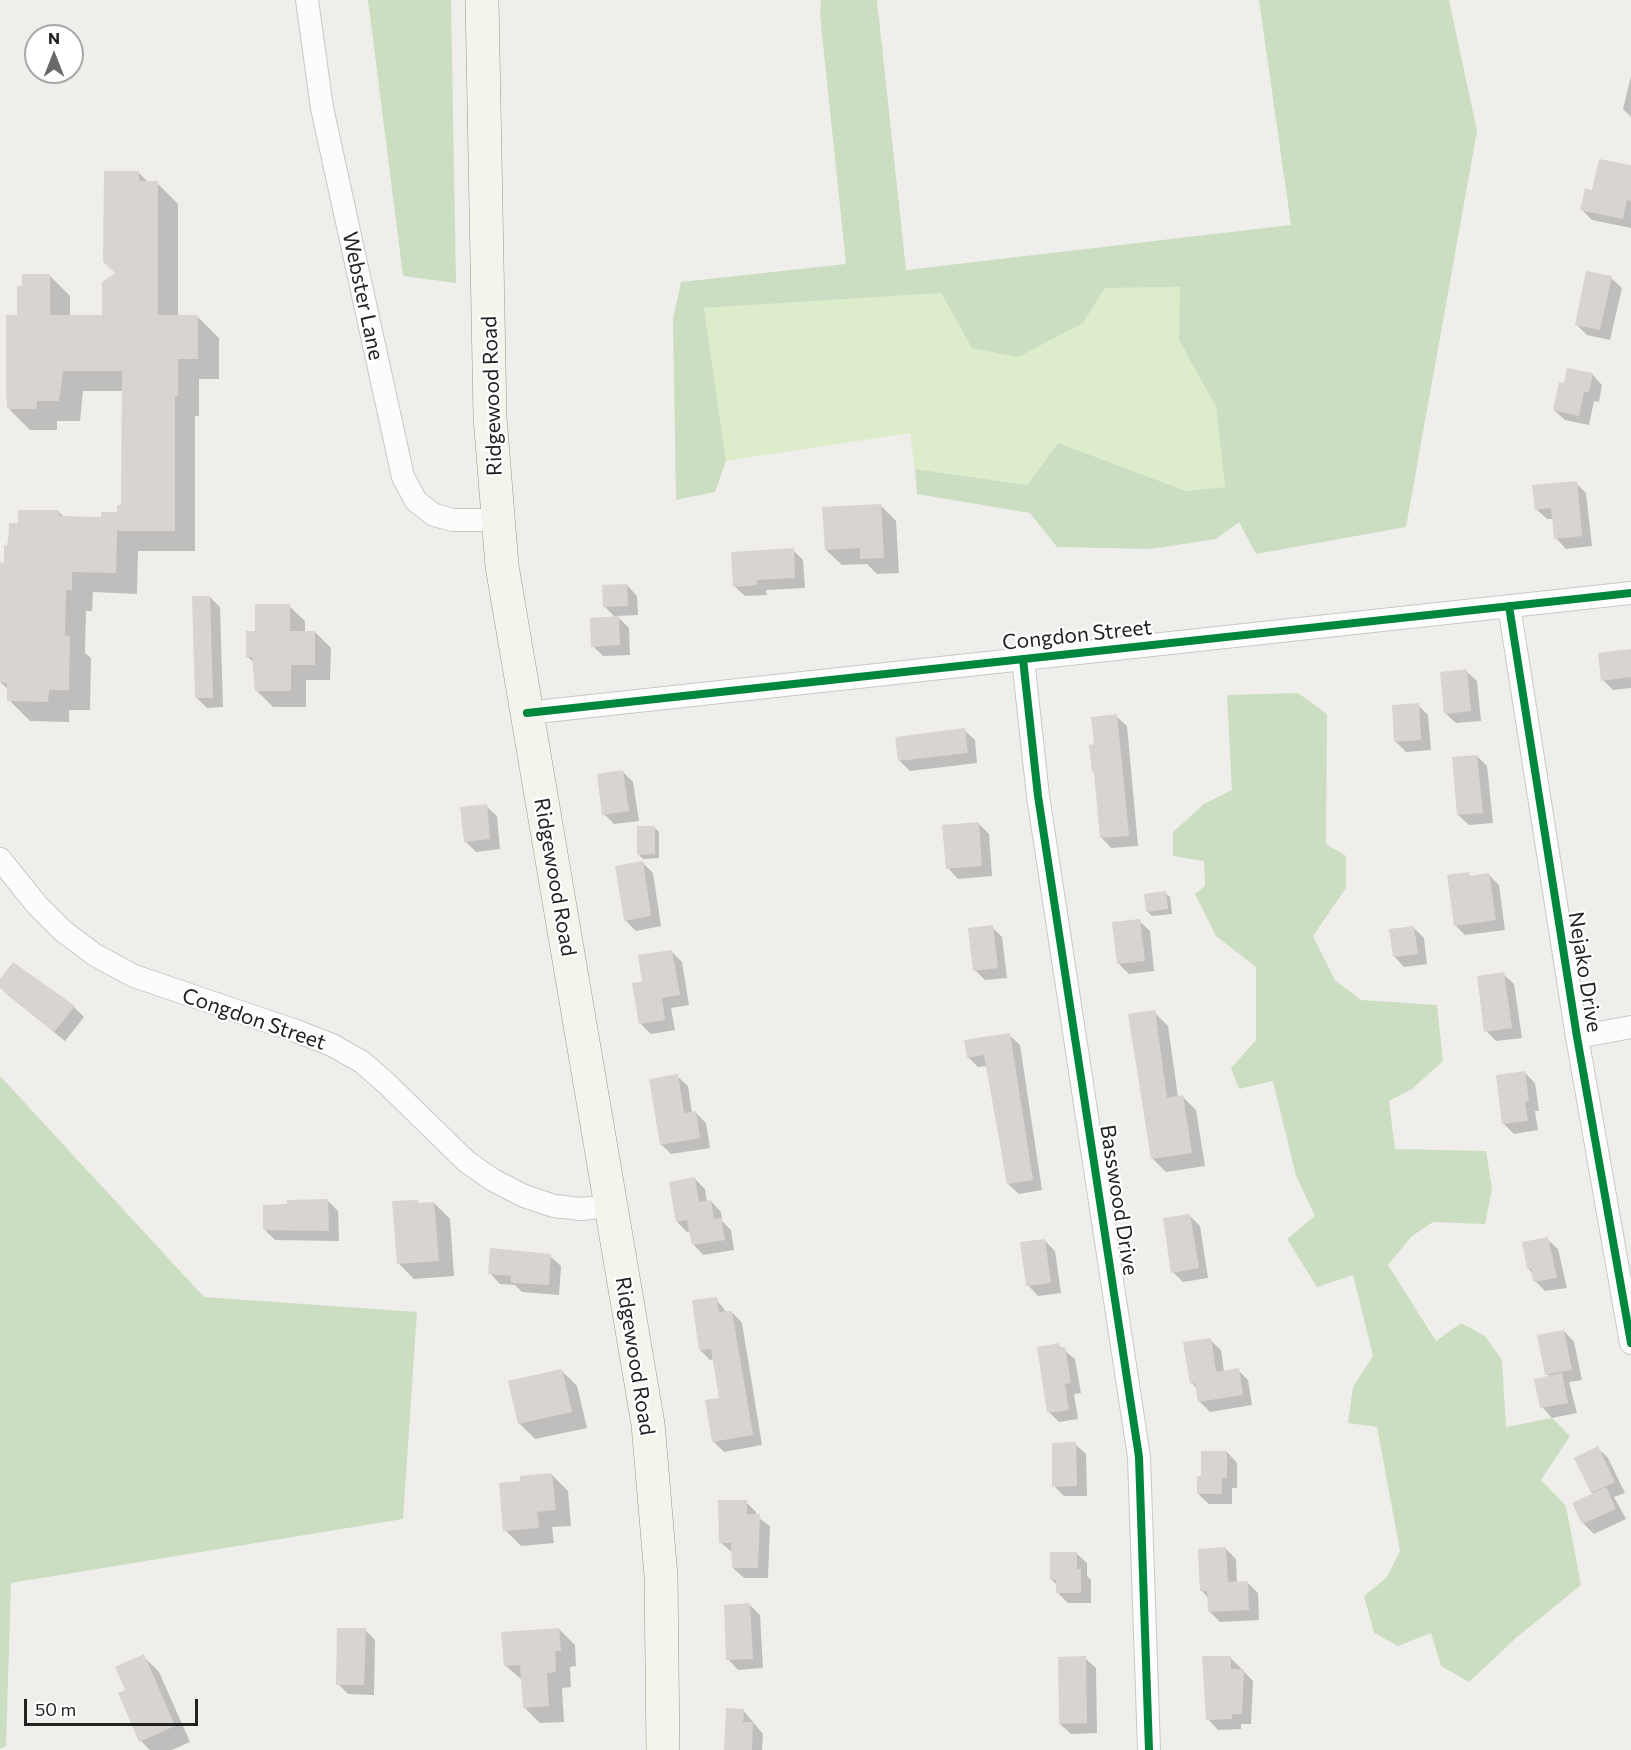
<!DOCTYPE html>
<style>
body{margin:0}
#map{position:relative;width:1631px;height:1750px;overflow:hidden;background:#f0eeeb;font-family:Commissioner,sans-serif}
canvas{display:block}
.north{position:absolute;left:24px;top:24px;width:60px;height:60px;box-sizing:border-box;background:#fff;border:2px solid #a7a7a7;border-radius:50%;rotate:0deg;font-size:16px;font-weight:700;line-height:24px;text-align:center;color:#222}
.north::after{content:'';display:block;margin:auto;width:21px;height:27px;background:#6a6968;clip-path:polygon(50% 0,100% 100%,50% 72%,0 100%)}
.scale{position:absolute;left:24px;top:1699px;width:174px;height:27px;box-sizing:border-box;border:3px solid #222;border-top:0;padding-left:8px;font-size:18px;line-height:21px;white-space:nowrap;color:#222;-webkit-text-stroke:4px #fff;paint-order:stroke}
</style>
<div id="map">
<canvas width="1631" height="1750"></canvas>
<div class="north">N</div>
<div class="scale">50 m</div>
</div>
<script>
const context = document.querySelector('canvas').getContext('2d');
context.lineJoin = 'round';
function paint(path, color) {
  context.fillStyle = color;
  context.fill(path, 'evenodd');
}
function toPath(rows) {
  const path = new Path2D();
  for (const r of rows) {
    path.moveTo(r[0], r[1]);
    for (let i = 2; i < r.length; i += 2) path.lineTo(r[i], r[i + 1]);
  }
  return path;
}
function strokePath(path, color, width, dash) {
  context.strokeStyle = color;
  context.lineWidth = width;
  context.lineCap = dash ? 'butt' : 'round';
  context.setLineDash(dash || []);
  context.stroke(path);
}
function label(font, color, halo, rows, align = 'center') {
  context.font = font + ' Commissioner,sans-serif';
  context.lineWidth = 4.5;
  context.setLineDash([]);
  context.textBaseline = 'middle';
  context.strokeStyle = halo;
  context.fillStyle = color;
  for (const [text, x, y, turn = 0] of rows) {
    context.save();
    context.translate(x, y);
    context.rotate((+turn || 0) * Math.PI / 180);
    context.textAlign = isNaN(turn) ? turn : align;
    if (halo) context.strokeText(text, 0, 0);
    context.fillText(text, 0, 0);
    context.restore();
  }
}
paint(toPath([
 [1181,287,1179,340,1216,407,1225,487,1186,491,1058,443,1027,485,915,469,910,433,726,461,704,308,941,293,972,347,1083,323,1105,288]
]), '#ddeccb');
paint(toPath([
 [368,0,451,0,456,283,403,276],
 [821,0,877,0,906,270,1291,225,1259,0,1449,0,1477,131,1406,527,1256,554,1239,522,1216,539,1151,549,1057,547,1030,513,917,494,915,469,1027,485,1058,443,1186,491,1225,487,1216,407,1179,340,1180,287,1105,288,1083,323,1018,357,972,348,941,293,704,308,726,461,715,492,676,500,673,319,681,282,846,264,820,15],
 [1298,693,1327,714,1326,844,1346,856,1346,888,1313,936,1335,980,1361,1000,1437,1005,1443,1061,1412,1089,1389,1101,1395,1149,1486,1151,1492,1189,1485,1224,1433,1222,1412,1236,1388,1265,1436,1341,1461,1323,1485,1336,1502,1360,1506,1427,1552,1418,1570,1436,1541,1480,1566,1506,1581,1585,1517,1637,1469,1682,1441,1666,1431,1633,1398,1646,1374,1633,1364,1596,1387,1577,1400,1551,1377,1427,1348,1423,1353,1387,1373,1356,1353,1275,1317,1287,1287,1239,1315,1216,1296,1176,1273,1081,1239,1089,1231,1068,1256,1040,1256,967,1216,936,1195,894,1205,886,1204,861,1173,856,1173,832,1204,804,1232,790,1227,695],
 [0,1076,204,1297,417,1312,403,1519,11,1583,6,1746,0,1749]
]), '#cbdec1');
paint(toPath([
 [1631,76,1631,117,1623,109],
 [1631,167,1631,228,1592,220,1582,210,1593,191],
 [138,172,149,183,157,183,178,204,178,317,198,317,219,338,219,379,199,379,199,416,195,416,195,551,138,551,137,594,93,592,92,611,86,611,85,653,91,658,90,710,69,710,69,722,30,721,9,700,9,690,0,682,0,564,5,564,10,525,19,525,59,512,64,517,102,518,119,513,122,507,123,391,83,391,80,421,57,421,57,430,30,430,9,409,23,288,49,275,70,296,70,316,103,317,117,273],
 [1611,278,1622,288,1610,340,1587,335,1576,324],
 [1592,374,1602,385,1599,402,1594,401,1589,425,1565,420,1554,410,1565,384],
 [1576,483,1586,493,1592,546,1566,549,1556,538,1554,519,1547,519,1536,509],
 [880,505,896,521,899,573,877,574,867,564,842,565,826,550],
 [793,550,803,560,805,588,766,590,767,595,745,596,734,586],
 [627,585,637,596,638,615,617,616,629,628,630,655,603,656,593,646,616,618,604,606],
 [210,597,220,607,223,707,207,708,196,697],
 [289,606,305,621,305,632,315,632,331,648,330,680,306,680,306,707,273,707,257,691,254,663,247,656],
 [1631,651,1631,688,1613,690,1603,680],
 [1466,671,1477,681,1481,721,1456,723,1445,713],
 [1418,705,1428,715,1431,750,1406,752,1396,742],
 [1116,716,1127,726,1138,846,1111,848,1101,837,1096,774,1093,772,1096,746],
 [964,730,975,740,977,763,910,771,899,760],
 [1477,756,1487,766,1493,823,1469,825,1458,815],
 [623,772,633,782,639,821,614,824,604,814],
 [486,806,497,816,500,849,476,852,465,841],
 [979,824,989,834,992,876,958,879,948,868],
 [654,827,659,832,659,858,643,859,638,854],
 [643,863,653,873,661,926,636,931,625,920],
 [1468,874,1472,877,1489,875,1499,885,1505,930,1465,935,1455,925],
 [1165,893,1170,897,1172,914,1152,916,1147,911],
 [1139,921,1150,931,1154,971,1129,974,1119,964],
 [992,927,1002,937,1007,978,985,980,975,970],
 [1414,928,1424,938,1427,964,1404,967,1394,956],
 [672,952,682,962,689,1005,671,1008,675,1030,651,1034,640,1023,644,983],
 [1503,974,1514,984,1522,1038,1496,1041,1486,1031],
 [0,982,74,1007,84,1017,65,1041,8,995,0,987],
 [1154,1012,1168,1026,1178,1097,1183,1097,1196,1110,1205,1166,1166,1172,1152,1158],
 [1009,1035,1020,1045,1042,1190,1019,1194,1008,1184,987,1066,978,1067,968,1057],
 [1525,1073,1535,1083,1539,1111,1535,1111,1538,1130,1514,1134,1503,1123],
 [677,1076,688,1086,692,1113,695,1112,706,1123,710,1148,671,1154,661,1144],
 [695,1179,705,1189,707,1202,711,1201,721,1212,722,1221,731,1230,734,1250,703,1255,693,1244,691,1231,687,1232,677,1222],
 [328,1201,338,1211,339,1241,275,1240,265,1230],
 [434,1203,450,1219,454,1276,414,1279,398,1263],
 [1190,1216,1200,1226,1208,1278,1183,1282,1173,1272],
 [1547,1239,1558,1249,1567,1288,1545,1291,1535,1281,1533,1274,1528,1268],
 [1045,1241,1055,1251,1061,1293,1038,1296,1028,1285],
 [550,1256,561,1266,559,1295,522,1292,515,1285,500,1284,490,1273],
 [716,1299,727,1313,732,1312,742,1323,762,1445,724,1452,713,1441,721,1399,714,1359,710,1360,700,1350],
 [1564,1331,1574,1342,1582,1380,1569,1382,1577,1413,1552,1418,1542,1407,1550,1377,1547,1374],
 [1210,1340,1221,1350,1224,1372,1238,1370,1248,1380,1252,1405,1210,1412,1199,1401,1197,1389,1192,1383],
 [1058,1345,1075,1359,1081,1393,1074,1394,1078,1419,1059,1422,1049,1412],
 [562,1371,577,1386,587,1428,535,1439,519,1423],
 [1075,1444,1086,1454,1087,1496,1064,1496,1054,1486],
 [1598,1448,1608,1458,1625,1493,1614,1497,1626,1519,1594,1534,1584,1524,1574,1504,1594,1495,1592,1492],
 [1227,1452,1237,1463,1237,1488,1232,1488,1232,1504,1209,1504,1198,1494,1203,1477],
 [552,1475,568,1491,571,1526,552,1527,554,1543,521,1546,505,1530,522,1482],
 [746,1502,756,1512,756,1516,770,1526,768,1578,744,1578,733,1568,733,1553,720,1542],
 [1226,1549,1236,1559,1237,1583,1247,1582,1258,1593,1259,1620,1220,1622,1210,1612,1209,1599,1202,1591],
 [1076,1553,1087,1563,1087,1576,1091,1580,1091,1603,1068,1603,1058,1593,1058,1586,1052,1580],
 [750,1605,760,1615,763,1668,738,1670,728,1659],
 [559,1629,575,1645,576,1666,570,1667,571,1687,562,1688,564,1722,540,1723,525,1708,523,1681,505,1665],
 [365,1630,375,1640,374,1695,348,1694,338,1684],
 [143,1656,159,1672,190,1742,172,1750,150,1750,141,1741,127,1690],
 [1230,1657,1253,1681,1251,1724,1241,1724,1241,1729,1218,1730,1208,1719],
 [1085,1658,1096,1668,1097,1733,1071,1734,1060,1724],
 [743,1710,763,1734,762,1750,726,1750]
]), '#0003');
paint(toPath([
 [1599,159,1631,165,1631,201,1627,200,1623,219,1580,210,1585,188,1592,190],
 [104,171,139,171,139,181,158,181,158,315,198,315,198,359,178,359,178,396,175,396,175,531,117,531,116,573,72,572,72,590,66,590,65,636,70,636,69,690,49,690,48,702,7,701,7,683,0,682,0,562,4,563,4,545,8,546,9,523,18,523,18,510,59,510,59,516,101,517,101,512,117,512,117,505,121,505,122,371,63,371,59,401,37,401,37,409,7,409,6,389,6,315,17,315,17,286,22,286,22,274,50,274,50,315,102,315,102,282,115,273,103,262],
 [1586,271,1612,276,1600,330,1575,325],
 [1567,368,1593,373,1589,392,1584,392,1579,416,1553,410,1559,382,1564,383],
 [1577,481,1582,536,1554,539,1551,508,1535,510,1532,485],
 [881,504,884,558,860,559,860,548,825,550,822,507],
 [794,548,795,578,757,580,757,585,733,587,731,552],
 [627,584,628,606,603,607,602,585],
 [192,596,210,596,213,698,195,698],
 [255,604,290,604,290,631,315,631,315,665,291,665,291,691,255,691,252,657,246,657,246,631,255,631],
 [619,616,620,645,591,647,590,618],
 [1631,649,1631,677,1601,681,1598,653],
 [1467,669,1471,711,1444,714,1440,672],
 [1419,703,1421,740,1394,742,1392,705],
 [1117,714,1129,836,1100,838,1094,772,1092,772,1089,745,1094,744,1091,717],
 [965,728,968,753,898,761,895,737],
 [1477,755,1483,813,1457,815,1452,757],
 [623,770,629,811,602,815,597,774],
 [487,804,490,839,464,842,460,807],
 [979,822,982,866,946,869,942,825],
 [637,826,655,826,655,854,637,855],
 [643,861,651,916,624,921,615,866],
 [1469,872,1469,876,1489,873,1496,920,1454,926,1447,875],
 [1166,891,1168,909,1146,912,1144,894],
 [1140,919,1145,961,1117,964,1112,922],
 [993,925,998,968,973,971,968,928],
 [1414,926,1418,954,1393,957,1389,929],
 [672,950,680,995,662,998,665,1020,639,1024,632,983,642,982,638,955],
 [13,962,75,1006,54,1032,0,988,0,979],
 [1504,972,1512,1028,1484,1032,1477,976],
 [1155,1010,1167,1098,1183,1095,1192,1153,1151,1159,1128,1014],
 [1010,1033,1033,1180,1007,1184,984,1055,967,1058,964,1040],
 [1525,1071,1529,1101,1525,1101,1528,1121,1502,1124,1496,1075],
 [678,1074,684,1113,696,1111,700,1138,660,1145,649,1079],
 [695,1177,699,1202,711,1200,714,1219,721,1218,725,1240,692,1245,687,1220,676,1222,669,1182],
 [328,1199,329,1231,263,1230,263,1205,287,1204,287,1200],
 [418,1200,418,1203,434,1202,439,1261,397,1264,392,1201],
 [1190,1214,1199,1268,1171,1273,1163,1218],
 [1548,1237,1557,1278,1533,1282,1531,1268,1527,1269,1522,1242],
 [1045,1239,1051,1283,1026,1286,1020,1242],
 [490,1248,551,1254,549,1285,511,1283,511,1276,488,1274],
 [717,1297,719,1312,732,1311,753,1435,712,1442,705,1400,719,1398,711,1349,699,1350,692,1300],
 [1564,1330,1572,1370,1545,1375,1537,1335],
 [1211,1338,1216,1372,1239,1368,1243,1395,1198,1402,1195,1383,1190,1384,1183,1342],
 [1059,1343,1059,1348,1065,1347,1071,1383,1065,1384,1069,1410,1047,1413,1037,1347],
 [562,1369,572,1412,518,1424,508,1381],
 [1562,1373,1568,1403,1540,1408,1534,1379],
 [1076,1442,1077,1486,1052,1487,1052,1443],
 [1598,1446,1615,1482,1591,1493,1574,1458],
 [1201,1451,1227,1451,1227,1478,1222,1478,1222,1494,1197,1494,1197,1476,1201,1476],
 [552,1473,556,1510,537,1512,539,1528,503,1531,499,1483,520,1481,520,1476],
 [1606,1487,1616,1509,1582,1524,1572,1503],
 [718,1500,747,1500,747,1514,760,1514,758,1568,732,1568,731,1543,719,1543],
 [1226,1547,1228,1582,1248,1581,1249,1610,1208,1612,1207,1591,1200,1591,1198,1549],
 [1050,1552,1077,1552,1077,1569,1081,1569,1081,1593,1056,1593,1056,1580,1050,1580],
 [750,1603,753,1659,726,1660,724,1605],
 [337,1628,366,1628,364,1685,336,1685],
 [559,1628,561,1651,555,1651,556,1672,547,1673,549,1706,523,1708,520,1665,504,1666,501,1632],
 [144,1654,175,1726,139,1742,118,1693,125,1690,115,1667],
 [1086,1656,1087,1723,1059,1724,1058,1657],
 [1202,1656,1231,1656,1231,1669,1244,1669,1242,1714,1232,1714,1232,1719,1206,1720],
 [726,1708,744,1709,743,1722,753,1722,752,1750,724,1750]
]), '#d7d4d2');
const minor = toPath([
 [307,0,322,108,403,477,416,501,434,515,453,520,499,520],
 [1509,606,1577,1037,1631,1343],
 [1023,659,1038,796,1139,1457,1149,1750],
 [527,713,1631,593],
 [0,859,37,905,63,931,95,955,134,976,296,1031,332,1045,362,1062,386,1083,467,1162,493,1180,524,1196,554,1206,581,1209,610,1206],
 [1577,1037,1631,1027]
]);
const secondary = toPath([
 [482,0,490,417,502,566,648,1424,661,1576,663,1750]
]);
strokePath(minor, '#c9c8c7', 24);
strokePath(secondary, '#999a82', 34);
strokePath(minor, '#fdfcfc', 22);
strokePath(secondary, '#f4f4ed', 33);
strokePath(toPath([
 [1509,606,1577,1037,1631,1343],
 [1023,659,1038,796,1139,1457,1149,1750],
 [527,713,1631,593]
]), '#00873e', 8);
label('21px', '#222', '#fff', [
 ["Webster Lane",363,296,78],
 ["Ridgewood Road",492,396,-92],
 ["Congdon Street",1077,635,-6],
 ["Ridgewood Road",555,877,80],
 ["Nejako Drive",1585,972,81],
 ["Congdon Street",254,1019,19],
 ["Basswood Drive",1119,1200,81],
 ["Ridgewood Road",635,1356,81]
]);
</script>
